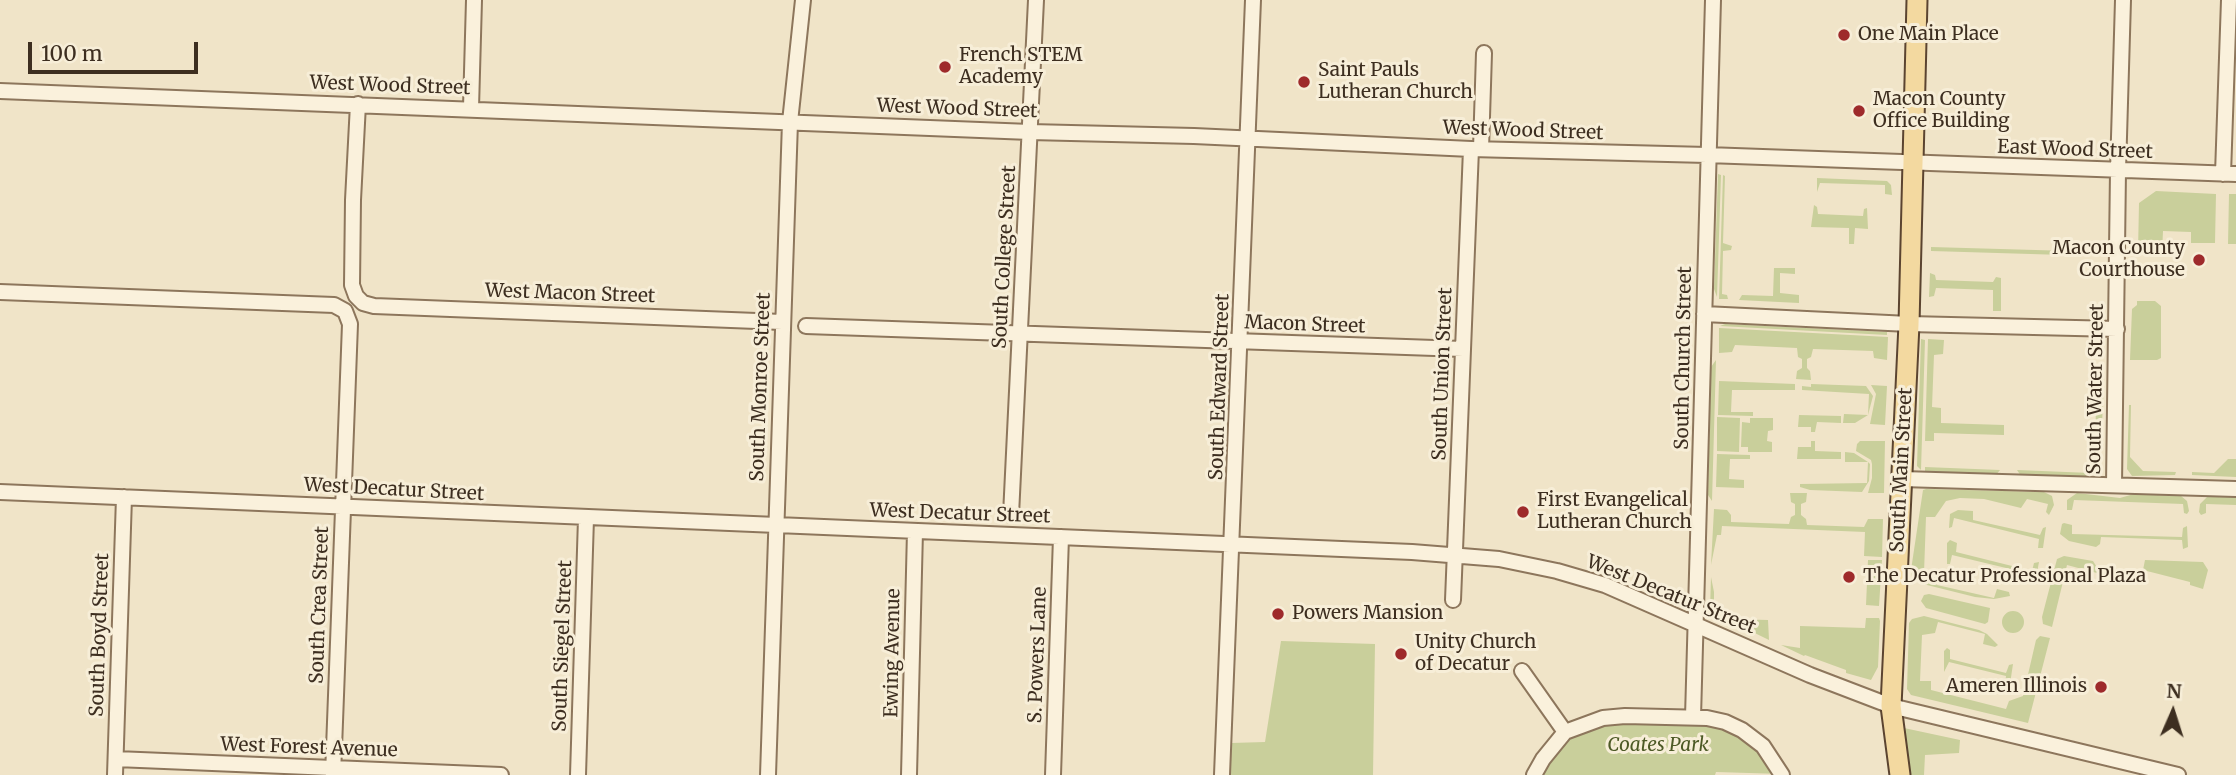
<!DOCTYPE html>
<style>
body{margin:0}
#map{position:relative;width:2236px;height:775px;overflow:hidden;background:#f0e4c8;font-family:Merriweather,serif}
canvas{display:block}
.north{position:absolute;left:2138px;top:677px;width:70px;height:70px;-webkit-text-stroke:5px #f7eed8;paint-order:stroke;rotate:3deg;font-size:19px;font-weight:700;line-height:28px;text-align:center;color:#3d2e20}
.north::after{content:'';display:block;margin:auto;width:24px;height:32px;background:#3d2e20;clip-path:polygon(50% 0,100% 100%,50% 72%,0 100%)}
.scale{position:absolute;left:28px;top:42px;width:170px;height:32px;box-sizing:border-box;border:4px solid #3d2e20;border-top:0;padding-left:9px;font-size:21px;line-height:24px;white-space:nowrap;color:#3d2e20;-webkit-text-stroke:5px #f7eed8;paint-order:stroke}
</style>
<div id="map">
<canvas width="2236" height="775"></canvas>
<div class="north">N</div>
<div class="scale">100 m</div>
</div>
<script>
const context = document.querySelector('canvas').getContext('2d');
context.lineJoin = 'round';
function paint(path, color) {
  context.fillStyle = color;
  context.fill(path, 'evenodd');
}
function toPath(rows) {
  const path = new Path2D();
  for (const r of rows) {
    if (r.length === 3) {
      path.moveTo(r[0] + r[2], r[1]);
      path.arc(r[0], r[1], r[2], 0, 2 * Math.PI);
      continue;
    }
    path.moveTo(r[0], r[1]);
    for (let i = 2; i < r.length; i += 2) path.lineTo(r[i], r[i + 1]);
  }
  return path;
}
function strokePath(path, color, width, dash) {
  context.strokeStyle = color;
  context.lineWidth = width;
  context.lineCap = dash ? 'butt' : 'round';
  context.setLineDash(dash || []);
  context.stroke(path);
}
function label(font, color, halo, rows, align = 'center') {
  context.font = font + ' Merriweather,serif';
  context.lineWidth = 6;
  context.setLineDash([]);
  context.textBaseline = 'middle';
  context.strokeStyle = halo;
  context.fillStyle = color;
  for (const [text, x, y, turn = 0] of rows) {
    context.save();
    context.translate(x, y);
    context.rotate((+turn || 0) * Math.PI / 180);
    context.textAlign = isNaN(turn) ? turn : align;
    if (halo) context.strokeText(text, 0, 0);
    context.fillText(text, 0, 0);
    context.restore();
  }
}
paint(toPath([
 [1718,174,1721,175,1717,297,1714,289],
 [1723,175,1725,176,1723,243,1732,246,1731,250,1723,251,1722,294,1727,295,1728,299,1719,299],
 [1817,178,1887,181,1891,185,1892,195,1885,194,1885,185,1820,183,1817,192],
 [2156,191,2216,194,2215,243,2191,243,2191,232,2163,231,2162,253,2138,252,2139,203],
 [2229,194,2236,194,2236,244,2228,244],
 [1814,205,1817,207,1818,214,1863,216,1864,209,1867,208,1868,229,1855,228,1854,244,1849,244,1849,228,1811,227],
 [1931,247,2070,251,2097,253,2097,256,1931,251],
 [1774,268,1795,268,1795,274,1780,273,1780,293,1799,295,1799,303,1739,300,1742,295,1773,296],
 [1930,273,1935,275,1936,280,1993,282,1996,277,2001,278,2001,311,1993,311,1993,290,1936,288,1934,296,1929,297],
 [2137,301,2155,301,2161,306,2161,358,2157,360,2130,360,2132,309,2137,305],
 [1725,324,1887,332,1887,335,1720,326],
 [1719,328,1888,337,1887,360,1874,358,1873,351,1813,349,1811,357,1807,359,1807,368,1810,371,1811,380,1796,379,1797,371,1802,368,1802,359,1798,357,1797,348,1735,345,1732,352,1719,353],
 [1921,339,1925,340,1921,470,1917,466],
 [1928,339,1944,340,1943,354,1934,355,1932,407,1941,408,1941,423,2004,425,2004,435,1934,433,1934,441,1925,441],
 [1716,360,1712,501,1708,495,1711,367],
 [2097,378,2104,378,2100,471,2094,471],
 [1719,381,1795,384,1795,390,1732,390,1731,412,1753,412,1753,416,1718,415],
 [1811,384,1866,386,1873,396,1868,415,1855,423,1843,423,1844,414,1868,415,1869,394,1802,390,1802,386,1811,387],
 [1871,385,1887,386,1885,425,1870,424,1876,394],
 [2129,405,2131,405,2130,457,2143,471,2176,472,2175,475,2132,476,2127,469],
 [1799,415,1841,416,1841,423,1817,422,1815,432,1811,432,1811,427,1798,427],
 [1717,417,1740,418,1739,452,1717,451],
 [1750,418,1773,418,1773,430,1768,431,1767,441,1772,442,1772,452,1748,452,1748,447,1741,447,1742,422,1750,423],
 [1811,441,1815,441,1815,451,1841,452,1841,459,1797,459,1798,447,1811,447],
 [1860,441,1885,441,1884,493,1868,493,1872,478,1872,464,1871,460,1856,451,1857,444],
 [1845,452,1854,453,1868,462,1870,464,1869,481,1862,492,1810,490,1800,487,1800,484,1867,483,1868,462,1845,462],
 [1717,454,1750,455,1750,459,1730,459,1729,479,1744,480,1744,488,1716,487],
 [2228,459,2236,459,2236,477,2192,475,2192,472,2214,473],
 [1925,467,2000,470,1996,475,1929,473,1925,472],
 [2017,470,2091,473,2091,478,2021,476],
 [1926,489,2044,492,2052,496,2054,505,2049,515,2046,512,2048,504,2027,499,2021,508,1984,499,1960,498,1946,501,1935,517,1926,517,1924,573,1937,574,1937,585,1994,598,1997,589,2009,592,2010,596,1994,599,1975,597,1919,583,1912,577,1911,570,1923,490],
 [1790,493,1807,493,1806,502,1801,504,1801,515,1806,519,1807,525,1864,527,1868,519,1883,519,1882,557,1864,556,1865,532,1722,526,1721,535,1717,535,1711,565,1714,509,1727,510,1731,515,1731,522,1789,524,1791,517,1795,515,1795,504,1791,502],
 [2077,493,2120,498,2134,494,2181,496,2187,501,2189,511,2187,514,2184,513,2183,504,2074,500,2072,510,2067,510,2067,500],
 [2207,497,2236,497,2236,505,2206,504,2206,513,2201,515,2199,512,2200,504],
 [1958,510,1973,511,1973,520,2040,535,2043,528,2046,527,2043,548,2038,548,2039,539,1954,518,1952,527,1949,528,1950,514],
 [2064,523,2072,525,2072,534,2182,537,2183,528,2187,526,2188,547,2183,549,2182,540,2101,537,2100,544,2096,547,2069,541,2060,534,2062,524],
 [1950,540,1957,543,1956,552,2032,571,2034,563,2039,562,2035,583,2030,583,2031,574,1952,555,1950,564,1947,564,1947,543],
 [2064,556,2093,561,2098,569,2097,573,2067,565,2052,627,2043,624,2042,617,2057,559],
 [1868,560,1882,560,1879,606,1866,605],
 [2145,560,2203,562,2208,570,2203,589,2190,585,2190,582,2143,570],
 [1711,577,1714,592,1714,609,1732,619,1768,620,1769,640,1710,611],
 [1929,594,1990,608,1988,622,1985,624,1926,608,1921,601,1924,595],
 [2013,622,11],
 [1924,616,1979,630,1987,634,1998,645,1995,647,1983,644,1985,634,1938,622,1935,633,1922,635,1920,681,1931,681,1931,690,2006,709,2009,701,2023,696,2036,640,2040,636,2050,638,2028,723,1911,695,1907,689,1909,623,1912,619],
 [1866,618,1879,618,1880,621,1878,667,1871,680,1846,673,1846,670,1805,655,1804,656,1781,645,1800,648,1800,626,1865,628],
 [1281,641,1375,644,1373,775,1228,775,1231,743,1265,742],
 [1947,648,1950,650,1950,659,2006,673,2009,665,2013,664,2010,684,2005,685,2006,676,1949,662,1944,672,1944,651],
 [1707,718,1742,730,1782,774,1716,772,1715,775,1534,775,1543,759,1584,724],
 [1904,728,1960,740,1959,753,1925,755,1924,775,1910,775]
]), '#c9cf9b');
const minor = toPath([
 [0,91,1030,132,1194,136,1471,149,1707,155,2236,174],
 [358,104,353,200,352,285,356,296,363,303,374,306,782,322],
 [471,108,474,0],
 [1481,149,1484,53],
 [2223,174,2229,0],
 [0,292,334,305,345,311,350,324,333,775],
 [1704,314,1909,324,2117,329],
 [806,326,1463,349],
 [1902,479,2236,489],
 [2114,485,2118,171,2123,0],
 [0,492,1412,552,1499,559,1557,571,1605,585,1810,675,1891,706,2178,775],
 [1011,515,1036,0],
 [1453,600,1471,149],
 [1522,671,1565,732],
 [1693,717,1713,0],
 [116,759,501,775],
 [115,775,124,497],
 [578,775,586,518],
 [768,775,790,122,803,0],
 [909,775,915,531],
 [1053,775,1061,537],
 [1222,775,1253,0],
 [1534,775,1543,759,1565,732,1603,718,1625,716,1707,718,1725,722,1742,730,1763,746,1782,775]
]);
const major = toPath([
 [1900,775,1891,706,1909,324,1917,0]
]);
strokePath(minor, '#8d765c', 18);
strokePath(major, '#5b4430', 23);
strokePath(minor, '#faf1dc', 14);
strokePath(major, '#f3d9a0', 19);
for (const [x, y, r, color] of [
 [1844,35,7,"#9e2a2b"],
 [945,67,7,"#9e2a2b"],
 [1304,82,7,"#9e2a2b"],
 [1859,111,7,"#9e2a2b"],
 [2199,260,7,"#9e2a2b"],
 [1523,512,7,"#9e2a2b"],
 [1849,577,7,"#9e2a2b"],
 [1278,614,7,"#9e2a2b"],
 [1401,654,7,"#9e2a2b"],
 [2101,687,7,"#9e2a2b"]
]) {
  const dot = new Path2D();
  dot.arc(x, y, r, 0, 2 * Math.PI);
  context.fillStyle = color;
  context.fill(dot);
  strokePath(dot, '#f7eed8', 2.5);
}
label('19px', '#3d2e20', '#f7eed8', [
 ["One Main Place",1858,35],
 ["French STEM",959,56],
 ["Academy",959,78],
 ["Saint Pauls",1318,71],
 ["Lutheran Church",1318,93],
 ["Macon County",1873,100],
 ["Office Building",1873,122],
 ["Macon County",2185,249,"right"],
 ["Courthouse",2185,271,"right"],
 ["First Evangelical",1537,501],
 ["Lutheran Church",1537,523],
 ["The Decatur Professional Plaza",1863,577],
 ["Powers Mansion",1292,614],
 ["Unity Church",1415,643],
 ["of Decatur",1415,665],
 ["Ameren Illinois",2087,687,"right"]
], 'left');
label('19px', '#3d2e20', '#f7eed8', [
 ["West Wood Street",390,86,2],
 ["West Wood Street",957,109,2],
 ["West Wood Street",1523,131,2],
 ["East Wood Street",2075,150,2],
 ["South College Street",1005,257,-87],
 ["West Macon Street",570,294,2],
 ["Macon Street",1305,325,2],
 ["South Church Street",1684,358,-89],
 ["South Union Street",1443,374,-88],
 ["South Monroe Street",761,387,-88],
 ["South Edward Street",1220,387,-88],
 ["South Water Street",2096,389,-89],
 ["South Main Street",1902,470,-87],
 ["West Decatur Street",394,490,3],
 ["West Decatur Street",960,514,2],
 ["West Decatur Street",1671,595,22],
 ["South Crea Street",320,605,-88],
 ["South Boyd Street",100,635,-88],
 ["South Siegel Street",563,646,-88],
 ["Ewing Avenue",893,653,-89],
 ["S. Powers Lane",1038,655,-88],
 ["West Forest Avenue",309,748,2]
]);
label('italic 19px', '#4d5a26', '#f7eed8', [
 ["Coates Park",1658,746]
]);
</script>
